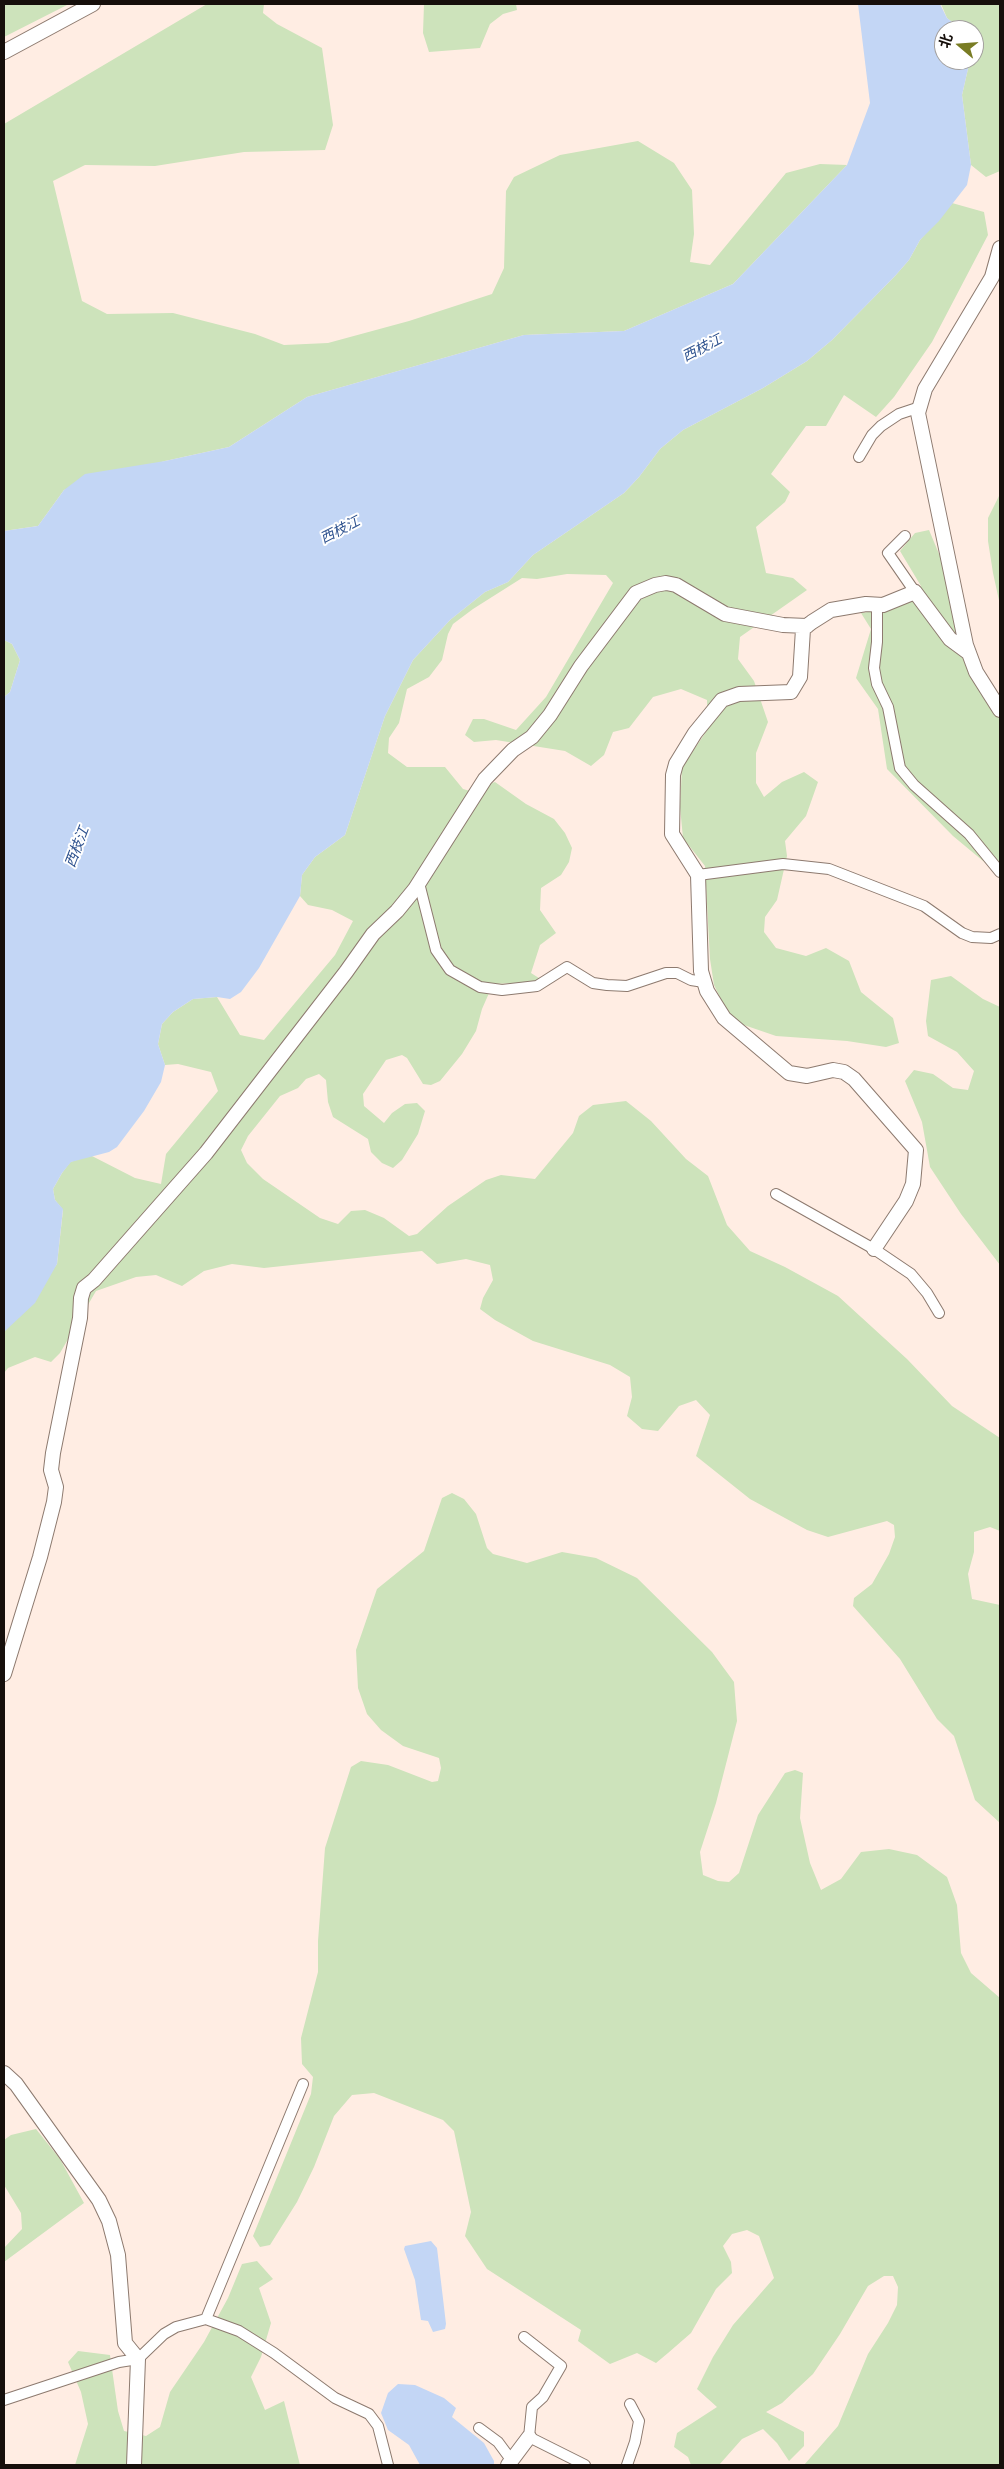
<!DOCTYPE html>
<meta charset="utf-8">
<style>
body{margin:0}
#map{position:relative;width:1004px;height:2469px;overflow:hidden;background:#ffede3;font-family:Lato,"Noto Sans SC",sans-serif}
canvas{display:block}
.frame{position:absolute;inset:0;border:5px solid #160f0b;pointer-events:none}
.north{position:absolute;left:934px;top:20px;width:50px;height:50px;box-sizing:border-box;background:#fff;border:1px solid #a29f9d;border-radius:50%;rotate:288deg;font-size:14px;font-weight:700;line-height:20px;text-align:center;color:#160f0b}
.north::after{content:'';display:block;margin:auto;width:18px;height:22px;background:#797c24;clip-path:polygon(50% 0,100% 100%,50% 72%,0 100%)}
</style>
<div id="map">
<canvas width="1004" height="2469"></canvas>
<div class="frame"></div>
<div class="north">北</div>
</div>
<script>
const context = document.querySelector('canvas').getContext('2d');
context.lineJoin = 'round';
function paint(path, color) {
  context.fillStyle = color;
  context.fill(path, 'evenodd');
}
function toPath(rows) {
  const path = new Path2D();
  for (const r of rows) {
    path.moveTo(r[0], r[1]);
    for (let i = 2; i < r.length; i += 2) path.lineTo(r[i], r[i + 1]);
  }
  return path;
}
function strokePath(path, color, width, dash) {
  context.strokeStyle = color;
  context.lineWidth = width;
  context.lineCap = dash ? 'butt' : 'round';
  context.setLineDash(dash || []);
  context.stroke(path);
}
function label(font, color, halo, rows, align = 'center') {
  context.font = font + ' Lato,"Noto Sans SC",sans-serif';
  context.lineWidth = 4;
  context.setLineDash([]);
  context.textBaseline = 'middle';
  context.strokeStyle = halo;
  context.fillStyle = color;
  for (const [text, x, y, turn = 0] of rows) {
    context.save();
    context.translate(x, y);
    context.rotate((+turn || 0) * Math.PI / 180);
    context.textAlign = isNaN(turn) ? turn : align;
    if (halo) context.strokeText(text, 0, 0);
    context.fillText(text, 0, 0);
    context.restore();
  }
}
paint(toPath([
 [4,4,69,4,4,37],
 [207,4,264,4,263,13,277,24,322,48,333,125,325,150,244,152,155,166,85,165,53,181,82,301,107,314,173,313,255,334,284,345,328,343,409,321,492,294,504,268,506,191,514,177,560,155,638,141,674,163,692,190,694,234,690,262,710,265,786,173,820,164,847,165,733,284,624,331,524,335,307,397,229,447,165,461,64,490,38,526,4,531,4,124],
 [424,4,516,4,517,10,503,14,490,24,480,48,429,52,423,33],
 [941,4,1000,4,1000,171,986,177,971,165,962,95,970,60,974,60,974,30,962,30,947,18],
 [952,203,984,212,988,235,932,342,894,397,876,417,844,395,826,426,806,426,771,474,790,492,785,502,756,527,766,573,793,578,807,590,740,637,738,659,754,681,768,722,756,753,756,783,764,797,782,782,804,772,818,782,806,816,785,841,787,856,777,900,765,917,764,932,776,948,806,956,826,948,849,961,861,992,893,1018,899,1043,886,1047,847,1041,776,1036,744,1025,728,1014,714,985,710,959,705,866,683,838,680,807,682,767,708,729,707,700,681,689,653,697,629,728,613,732,604,755,591,766,565,751,496,740,474,742,465,735,473,719,484,719,516,730,546,697,613,583,606,575,567,574,537,579,522,578,473,609,453,624,448,634,442,660,429,677,407,689,399,723,389,738,388,753,407,767,445,767,463,789,470,791,495,782,526,804,554,819,565,833,572,848,569,862,561,875,541,888,540,910,556,933,540,945,531,973,542,980,537,982,493,984,482,1009,476,1031,462,1054,440,1081,431,1085,423,1084,407,1058,402,1055,386,1060,363,1094,364,1106,384,1123,392,1113,405,1104,417,1103,425,1111,418,1134,402,1160,393,1168,382,1163,371,1152,368,1139,333,1117,328,1102,326,1080,319,1074,306,1079,298,1088,280,1096,248,1136,241,1150,247,1163,263,1179,320,1218,338,1224,351,1211,365,1210,384,1218,409,1236,417,1234,448,1206,486,1180,501,1175,535,1179,573,1133,579,1116,593,1105,626,1101,651,1121,686,1159,708,1176,727,1225,750,1251,785,1267,838,1296,907,1359,952,1406,1000,1438,1000,1531,990,1527,974,1532,974,1552,968,1574,972,1599,1000,1605,1000,1823,975,1800,954,1736,937,1719,900,1659,853,1606,854,1598,872,1584,889,1554,895,1537,894,1525,887,1521,828,1537,807,1530,750,1499,696,1456,710,1415,696,1400,679,1406,658,1431,642,1429,627,1416,632,1397,630,1377,610,1365,533,1341,495,1320,480,1309,483,1298,493,1280,490,1265,466,1259,437,1264,422,1251,264,1268,232,1264,204,1271,182,1286,156,1275,136,1277,96,1291,60,1353,51,1362,35,1357,8,1368,4,1373,4,1332,57,1264,63,1210,55,1200,53,1189,62,1173,70,1162,90,1155,135,1178,161,1184,166,1154,218,1091,211,1072,178,1064,165,1065,158,1044,162,1024,173,1012,193,999,217,997,240,1035,264,1040,335,955,353,921,332,910,308,905,300,896,302,875,315,857,345,835,385,716,413,660,450,620,485,592,508,582,533,555,624,493,639,477,660,449,683,430,763,388,807,361,832,340,895,276,909,260,920,240],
 [1000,494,1000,605,993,573,988,541,988,518],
 [929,530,942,561,993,706,1000,717,1000,875,953,836,887,769,878,709,856,678,871,629,861,613,895,608,921,586,900,551,915,533],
 [4,640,12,644,20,660,10,692,4,697],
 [951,976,983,999,1000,1007,1000,1265,961,1214,930,1167,922,1122,905,1081,914,1070,933,1074,953,1088,968,1090,974,1071,957,1052,928,1036,926,1021,931,980],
 [452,1493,464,1499,476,1514,487,1548,493,1554,527,1563,562,1552,596,1558,637,1578,712,1652,734,1682,737,1721,716,1803,700,1852,703,1875,718,1881,729,1882,739,1873,758,1815,785,1773,795,1770,803,1773,800,1818,810,1863,821,1890,841,1879,861,1852,889,1849,917,1855,947,1877,957,1905,961,1953,971,1973,1000,1998,1000,2465,804,2465,838,2426,868,2354,888,2323,897,2305,898,2287,893,2276,884,2276,868,2286,840,2334,813,2374,782,2403,766,2412,804,2432,804,2446,789,2461,777,2443,763,2429,742,2439,719,2465,691,2465,688,2457,674,2447,677,2433,717,2407,697,2389,713,2357,733,2325,774,2278,759,2236,747,2230,732,2234,723,2246,731,2262,732,2273,716,2289,691,2333,668,2353,656,2363,637,2353,610,2364,578,2341,581,2330,487,2269,465,2236,471,2212,454,2131,443,2120,374,2093,352,2095,334,2116,314,2167,297,2202,270,2245,260,2247,253,2236,311,2094,313,2077,302,2064,301,2038,318,1972,318,1941,325,1848,351,1767,361,1761,388,1765,432,1782,438,1781,441,1768,439,1758,403,1746,381,1730,367,1714,358,1688,356,1650,377,1589,424,1551,442,1498],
 [36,2129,60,2159,84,2203,4,2262,4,2248,22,2229,21,2213,4,2185,4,2140,11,2135],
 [257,2261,273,2279,259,2288,271,2323,261,2357,251,2377,265,2410,284,2401,300,2465,75,2465,88,2424,81,2392,68,2362,78,2351,110,2355,118,2411,124,2431,146,2436,160,2427,170,2392,204,2342,228,2298,242,2264]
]), '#cde3bb');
paint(toPath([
 [858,4,940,4,947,18,962,30,944,30,944,60,970,60,962,95,971,165,967,185,939,221,920,240,909,260,895,276,832,340,807,361,763,388,683,430,660,449,639,477,624,493,533,555,508,582,485,592,450,620,413,660,385,716,345,835,315,857,302,875,300,896,259,968,241,992,230,999,217,997,193,999,173,1012,162,1024,158,1044,165,1065,161,1082,144,1111,117,1147,109,1152,71,1162,62,1173,53,1189,55,1200,63,1209,57,1264,35,1303,4,1332,4,697,10,692,20,660,12,644,4,640,4,531,38,526,64,490,85,474,165,461,229,447,307,397,524,335,624,331,733,284,847,165,870,103],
 [431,2241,437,2248,446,2324,445,2329,433,2332,428,2321,421,2320,415,2280,404,2249,405,2246],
 [398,2384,415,2385,444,2398,456,2408,452,2417,484,2443,494,2461,494,2465,420,2465,409,2445,388,2430,381,2413,388,2393]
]), '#c3d6f5');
const minor = toPath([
 [859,457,872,435,881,426,899,414,920,407],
 [905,536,888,553,915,592],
 [877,605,877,642,874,668,877,684,888,707,900,768,914,785,969,834,1000,872],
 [698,875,783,864,829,869,924,906,962,933,972,937,991,938,1000,934],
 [419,883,436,950,450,970,480,987,502,990,537,986,567,967,593,983,607,985,627,986,666,973,677,973,691,980,704,982],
 [776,1194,874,1249,911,1274,927,1293,939,1313],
 [206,2319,239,2331,274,2353,335,2398,369,2414,378,2426,388,2465],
 [524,2337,561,2366,543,2397,532,2407,529,2437,585,2465],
 [4,2400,119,2362,138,2359,164,2334,176,2327,206,2319,303,2084],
 [479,2428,498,2442,512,2461],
 [627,2465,635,2442,639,2421,630,2404]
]);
const tertiary = toPath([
 [4,52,93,4],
 [1000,248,992,277,925,389,918,413,966,645,976,672,1000,710],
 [874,1249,906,1201,913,1184,916,1150,854,1079,844,1072,833,1070,807,1076,789,1073,724,1018,707,991,701,971,698,875,672,834,673,775,676,764,695,733,722,700,739,694,791,692,800,677,803,629,812,622,831,610,866,604,883,605,915,592,950,639,969,653],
 [4,1674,40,1557,54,1502,56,1487,51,1470,53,1453,80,1318,81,1298,84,1288,94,1280,206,1153,346,972,373,934,397,911,415,889,485,779,513,750,532,737,550,715,581,666,636,593,655,585,666,583,676,585,725,614,783,625,807,626],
 [4,2073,16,2084,99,2200,109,2221,118,2255,125,2343,138,2359,134,2465],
 [508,2465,529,2437]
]);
strokePath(minor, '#8d7a6f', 12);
strokePath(tertiary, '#8d7a6f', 16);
strokePath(minor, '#fff', 10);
strokePath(tertiary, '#fff', 14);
label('italic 14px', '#2d518e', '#fff', [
 ["西枝江",702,348,-27],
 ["西枝江",340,530,-27],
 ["西枝江",77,847,-69]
]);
</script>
